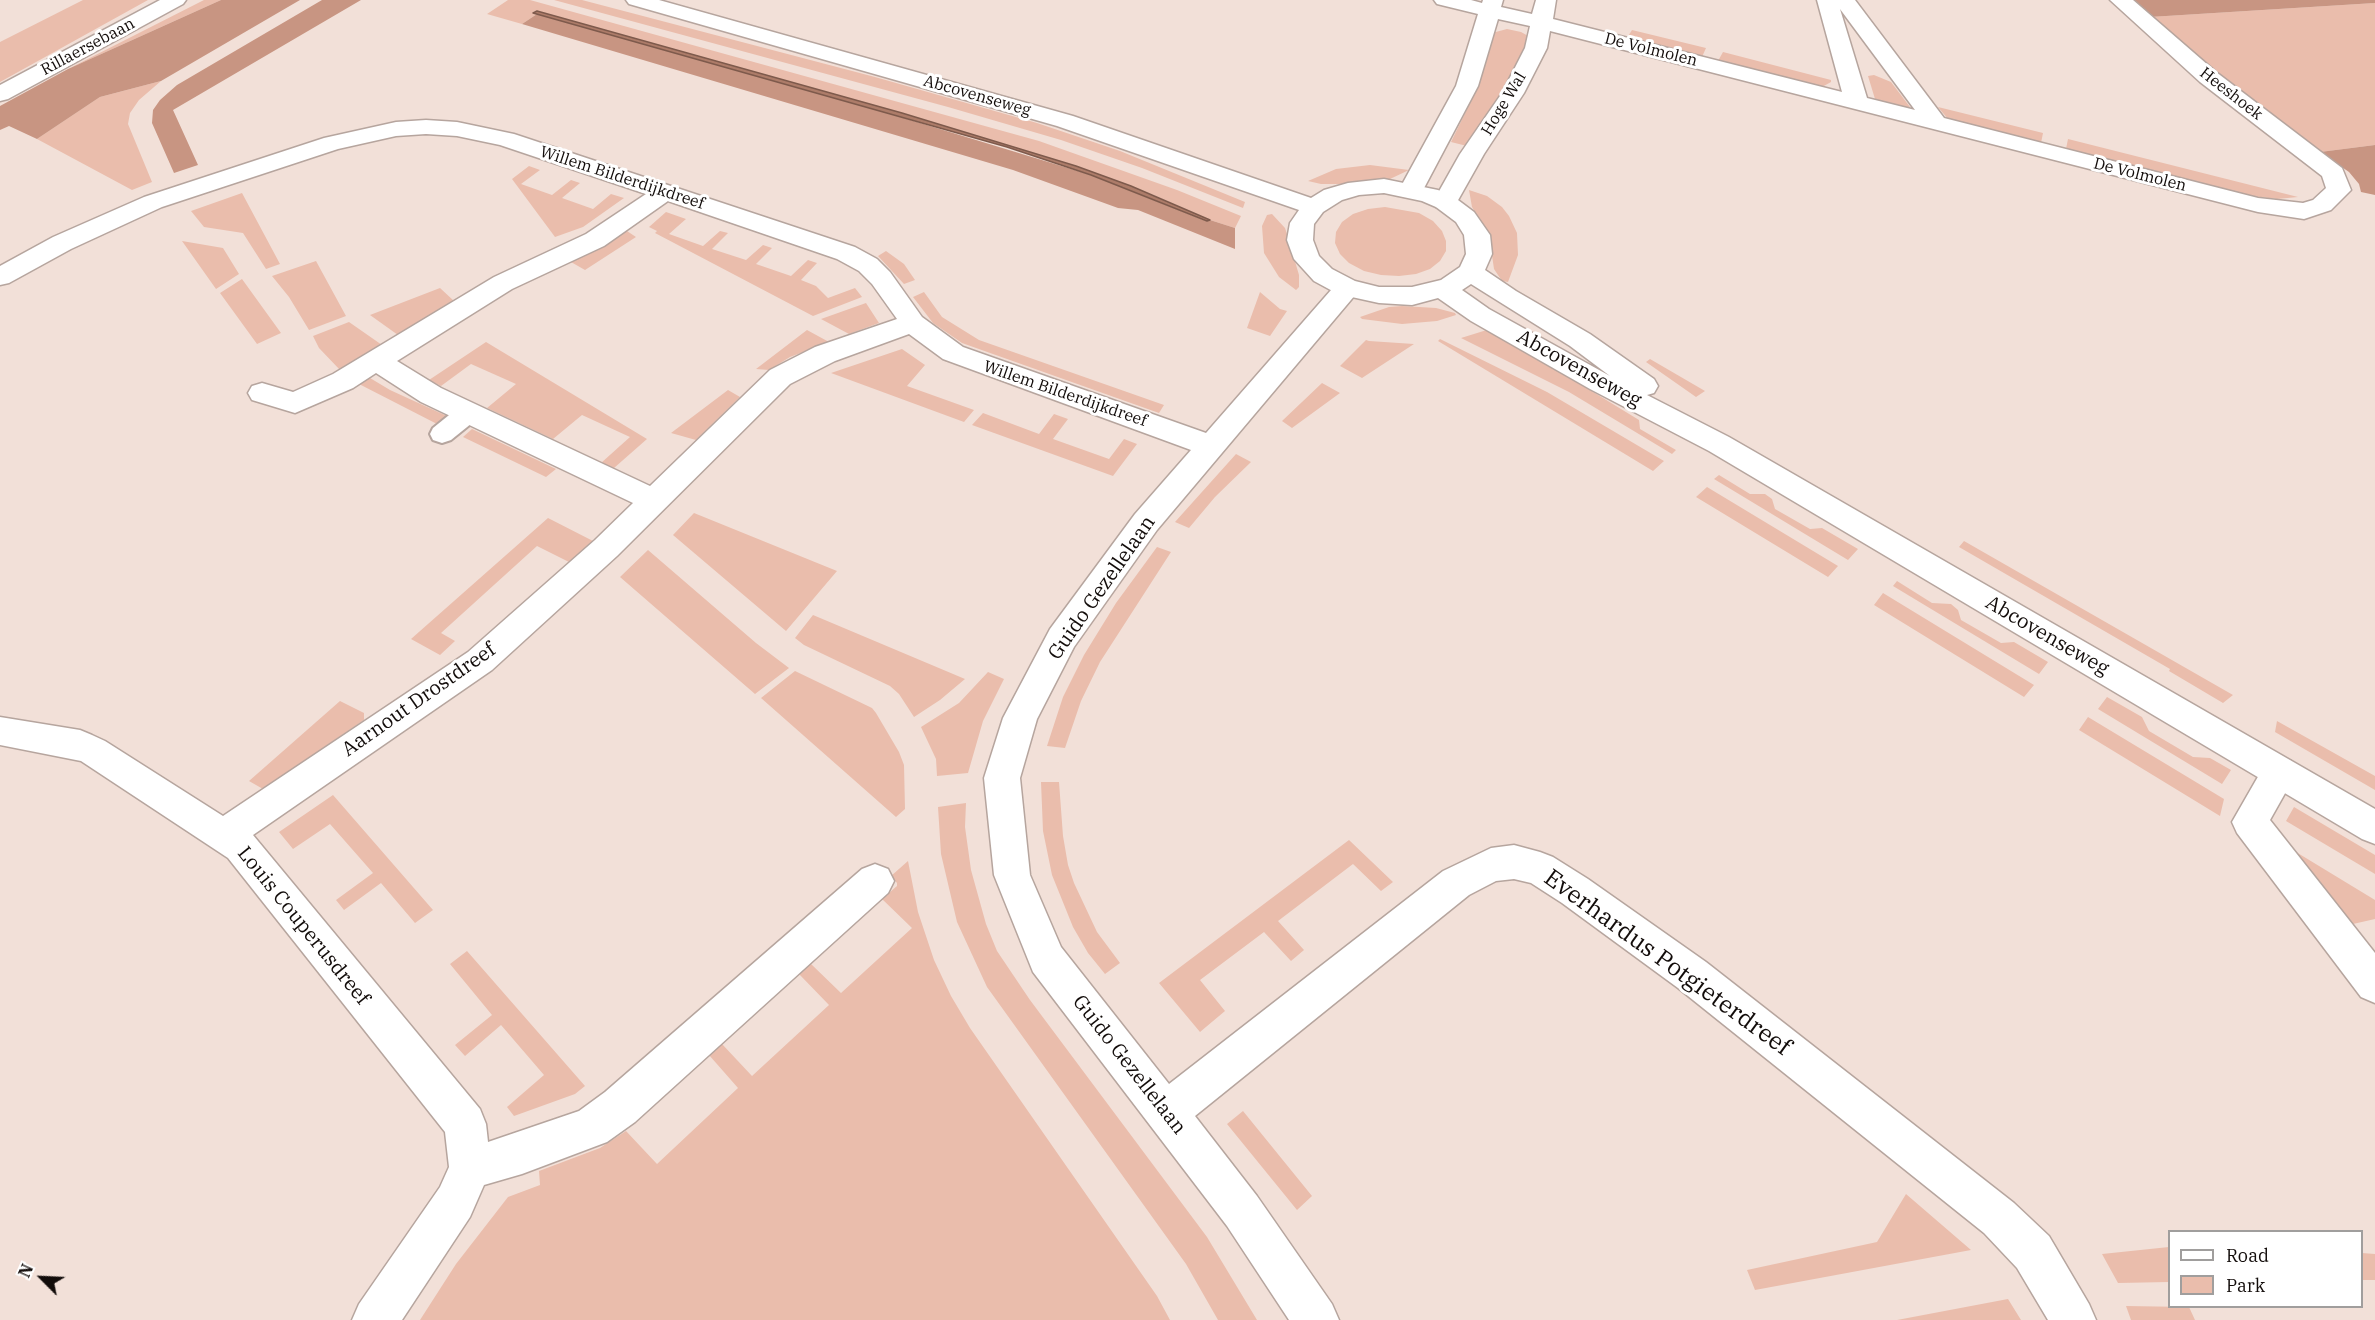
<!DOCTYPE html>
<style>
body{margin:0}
#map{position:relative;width:2375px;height:1320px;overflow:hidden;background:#f2e0d8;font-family:"IBM Plex Serif",serif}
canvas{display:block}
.legend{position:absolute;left:2168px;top:1230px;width:195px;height:78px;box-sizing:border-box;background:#fff;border:2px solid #a09e9d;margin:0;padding:8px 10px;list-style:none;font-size:18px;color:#120c0a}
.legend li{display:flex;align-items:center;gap:12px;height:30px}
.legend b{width:30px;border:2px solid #a09e9d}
.north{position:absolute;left:12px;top:1248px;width:60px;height:60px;-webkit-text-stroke:4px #fff;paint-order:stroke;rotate:294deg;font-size:16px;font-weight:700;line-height:24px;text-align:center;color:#120c0a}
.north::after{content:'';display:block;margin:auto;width:21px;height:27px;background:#120c0a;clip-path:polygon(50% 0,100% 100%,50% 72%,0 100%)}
</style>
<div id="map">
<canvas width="2375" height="1320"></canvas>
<ul class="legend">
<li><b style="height:8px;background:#fff"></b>Road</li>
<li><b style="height:16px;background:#eabdac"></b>Park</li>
</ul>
<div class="north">N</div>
</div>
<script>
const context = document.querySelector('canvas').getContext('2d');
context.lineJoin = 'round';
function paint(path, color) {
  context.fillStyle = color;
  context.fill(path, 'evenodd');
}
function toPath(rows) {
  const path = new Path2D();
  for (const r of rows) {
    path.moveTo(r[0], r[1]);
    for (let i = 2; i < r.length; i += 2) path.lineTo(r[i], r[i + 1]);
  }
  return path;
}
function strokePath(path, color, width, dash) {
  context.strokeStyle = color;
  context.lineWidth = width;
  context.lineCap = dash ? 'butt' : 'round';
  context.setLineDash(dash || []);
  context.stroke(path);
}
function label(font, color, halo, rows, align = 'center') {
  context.font = font + ' "IBM Plex Serif",serif';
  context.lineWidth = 6;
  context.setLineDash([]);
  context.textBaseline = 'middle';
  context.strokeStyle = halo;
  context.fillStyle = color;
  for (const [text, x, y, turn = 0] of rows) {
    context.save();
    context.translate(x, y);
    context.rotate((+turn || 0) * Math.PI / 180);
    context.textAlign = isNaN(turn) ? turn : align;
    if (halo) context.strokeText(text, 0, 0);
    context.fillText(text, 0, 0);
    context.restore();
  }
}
paint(toPath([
 [83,0,148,0,0,82,0,42],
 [204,0,221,0,68,69],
 [508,0,530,0,1039,141,1177,190,1241,216,1235,228,1210,220,1151,194,1076,166,901,113,537,11,533,12,537,14,522,24,487,14],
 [554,0,582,0,875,77,1037,123,1120,151,1245,202,1243,208,1142,168,1061,140,948,107],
 [2375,3,2375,145,2320,152,2209,68,2150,17],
 [1507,29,1521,32,1530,37,1511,82,1467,146,1451,142,1470,103,1492,33],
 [1632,30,1706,48,1702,57,1627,38],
 [1723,52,1831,80,1831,82,1822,87,1718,61],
 [1874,75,1891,82,1910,107,1905,109,1875,99,1868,76],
 [161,81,139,100,130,113,128,124,152,182,132,190,37,139,100,97],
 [1938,107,2043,133,2041,143,1948,119],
 [2068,139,2298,197,2277,199,2251,196,2066,149],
 [1370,165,1409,170,1390,179,1344,184,1321,184,1308,181,1336,169],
 [529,166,540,170,521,184,552,195,571,180,580,183,562,198,593,209,611,194,624,198,583,227,555,237,512,179],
 [1469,190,1487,196,1502,207,1509,216,1517,233,1518,255,1508,282,1502,281,1494,269,1489,235,1472,207],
 [242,193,280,264,266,269,243,233,204,227,191,211],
 [1385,207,1419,213,1433,221,1442,231,1446,241,1446,251,1440,261,1430,269,1416,274,1399,276,1381,275,1364,271,1349,263,1340,254,1335,243,1336,232,1342,222,1353,214,1368,209],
 [666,212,686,219,669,234,703,246,720,231,728,233,712,249,746,260,763,245,772,248,756,264,791,276,808,260,817,263,801,280,816,286,828,298,855,288,862,297,813,316,655,233,657,231,649,227],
 [1272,214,1285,228,1287,234,1299,275,1299,287,1296,290,1279,277,1264,253,1262,226,1267,215],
 [627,231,636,237,585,270,571,262],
 [182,241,223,248,239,274,216,289],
 [886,251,904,264,915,280,904,284,878,256],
 [316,261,346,316,309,330,289,297,272,276],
 [242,279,281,333,257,344,220,293],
 [440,288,454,301,398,335,370,315],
 [924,292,942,317,979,340,1164,405,1159,413,962,343,933,323,913,297],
 [1260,292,1280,309,1287,311,1270,336,1247,328],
 [866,303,879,323,849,334,821,319],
 [1402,306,1436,308,1455,313,1456,315,1437,321,1402,324,1362,319,1360,317,1389,307],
 [349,322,382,345,340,370,319,348,313,336],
 [1490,329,1639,420,1640,429,1676,450,1672,454,1569,392,1461,338],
 [807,330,829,342,790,357,769,370,756,369],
 [1440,339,1547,392,1664,461,1653,471,1438,341],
 [1366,340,1369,341,1414,344,1362,378,1340,366],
 [486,342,647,439,614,468,601,463,630,437,582,415,553,439,487,408,516,384,471,364,441,386,429,380],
 [902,349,925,365,907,386,974,410,964,422,831,373],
 [1650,359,1705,391,1696,397,1646,362],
 [370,378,390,390,449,417,439,425,359,384],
 [1322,383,1340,393,1292,428,1282,421],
 [728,390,740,397,696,440,671,433],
 [983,413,1039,434,1054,414,1068,419,1053,439,1109,459,1124,439,1137,444,1113,476,972,425],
 [472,429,556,469,546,477,463,437],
 [1236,454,1251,462,1215,497,1189,528,1175,522],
 [1719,475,1750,494,1765,494,1772,499,1775,509,1810,529,1822,528,1858,549,1848,560,1714,479],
 [1707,487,1838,566,1828,577,1696,497],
 [694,513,837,571,786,631,673,535],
 [548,518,593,541,569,562,537,546,441,633,455,641,440,655,411,639],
 [1964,541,2233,695,2223,703,2169,671,2170,669,1959,547],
 [1157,547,1171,552,1100,662,1081,701,1065,748,1047,746,1063,697,1084,655,1116,603],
 [648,550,756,643,789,668,755,694,620,577],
 [1897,581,1932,603,1951,604,1958,610,1961,620,2001,643,2014,642,2048,662,2039,674,1893,586],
 [1883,593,2034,685,2024,697,1874,605],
 [813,615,965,679,940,700,914,717,899,694,890,686,804,645,795,638],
 [795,671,872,708,876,713,899,752,904,765,905,809,896,817,761,698],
 [988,672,1004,679,983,721,968,773,937,776,936,759,921,727,959,703],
 [2107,697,2142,717,2149,731,2193,757,2210,758,2231,770,2222,784,2098,709],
 [340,701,364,713,364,720,263,789,249,781],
 [2088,717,2224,799,2220,816,2079,730],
 [2277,721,2375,776,2375,790,2275,732],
 [1041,782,1059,782,1063,836,1068,865,1074,883,1097,932,1120,963,1105,974,1088,953,1073,927,1052,875,1043,831],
 [333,795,433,910,415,923,381,883,344,910,336,900,373,873,330,824,293,849,279,832],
 [966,803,965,827,971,870,986,924,997,951,1030,1000,1207,1237,1257,1320,1218,1320,1186,1264,987,987,957,922,941,854,938,807],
 [2294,807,2375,855,2375,874,2286,821],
 [1349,840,1393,882,1381,891,1353,864,1278,921,1304,950,1291,961,1264,932,1200,980,1225,1011,1200,1032,1159,983],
 [2296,852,2375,900,2375,919,2353,924],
 [908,861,918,912,934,960,951,996,970,1028,1157,1296,1170,1320,420,1320,456,1264,508,1197,540,1185,539,1171,600,1148,626,1131,657,1164,738,1088,709,1055,722,1044,752,1076,829,1005,799,974,811,964,841,993,912,928,882,899,897,886,897,883,891,876],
 [467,951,585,1086,575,1094,514,1116,507,1107,544,1075,501,1025,465,1056,455,1045,492,1015,450,964],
 [1243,1111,1312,1196,1297,1210,1227,1124],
 [1906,1194,1971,1250,1755,1290,1747,1270,1877,1242],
 [2169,1247,2169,1282,2118,1283,2102,1254],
 [2362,1253,2375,1254,2375,1280,2362,1280],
 [2008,1299,2021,1320,1897,1320],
 [2126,1306,2189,1307,2195,1320,2131,1320]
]), '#eabdac');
paint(toPath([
 [221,0,300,0,161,81,100,97,37,139,9,126,0,130,0,106,68,69],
 [322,0,361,0,173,110,198,165,174,173,152,123,153,110,160,100,177,85],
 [2131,0,2375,0,2375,3,2150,17],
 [537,14,825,94,1091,175,1206,221,1210,220,1235,228,1235,249,1138,210,1118,208,1013,170,522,24],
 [2375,145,2375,195,2361,192,2359,184,2349,172,2320,152]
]), '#c89582');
const water = toPath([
 [537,11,902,113,1076,166,1131,186,1210,220,1207,221,1091,175,1007,147,533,13,537,11]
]);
paint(water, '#ad7c69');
strokePath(water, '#7e5a4c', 1.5);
const service = toPath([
 [468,404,477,407,480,413,477,419,451,440,442,443,433,440,430,434,433,428,459,407,468,404]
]);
const minor = toPath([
 [1434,0,1471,0,1482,3,1483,0,1503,0,1501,7,1532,14,1536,0,1556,0,1553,19,1842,92,1817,0,1855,0,1944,118,2258,198,2303,203,2313,200,2326,188,2322,176,2200,82,2110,0,2133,0,2216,72,2342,168,2351,190,2331,210,2304,219,2258,212,1550,31,1547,48,1524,93,1484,154,1457,202,1454,207,1445,209,1436,207,1433,202,1460,154,1502,93,1525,48,1530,26,1498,19,1478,86,1423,190,1420,195,1411,197,1402,195,1399,190,1456,86,1478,14,1437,4,1434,0],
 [1840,9,1915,110,1867,98,1840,9],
 [426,120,457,122,514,134,855,247,877,259,890,272,922,317,963,347,1206,433,1338,282,1347,280,1356,282,1360,288,1356,294,1157,530,1074,647,1037,719,1020,778,1030,875,1061,947,1169,1084,1443,871,1491,848,1514,845,1540,852,1553,857,1588,879,1706,962,2014,1203,2049,1236,2089,1304,2096,1320,2048,1320,2017,1268,1984,1233,1678,988,1562,903,1531,883,1514,879,1496,881,1469,895,1195,1116,1257,1196,1332,1304,1339,1320,1289,1320,1227,1226,1033,972,994,875,984,778,1003,718,1050,629,1135,514,1191,450,943,359,909,334,835,361,790,384,617,556,492,670,253,835,480,1109,486,1124,488,1142,579,1111,605,1092,862,869,875,864,888,869,894,881,888,893,635,1122,607,1142,522,1174,484,1185,470,1217,402,1320,352,1320,359,1304,440,1187,449,1167,445,1132,228,858,81,761,0,745,0,717,80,730,92,735,105,741,223,816,468,652,595,540,633,503,421,402,376,373,353,388,295,413,252,400,248,393,252,386,262,383,293,392,333,374,494,277,586,234,646,194,500,145,457,136,426,134,396,136,338,149,162,207,71,249,9,283,0,285,0,266,53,237,144,197,324,138,396,122,426,120],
 [668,201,837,259,859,271,872,284,897,319,815,347,770,370,650,486,441,388,397,361,512,289,604,246,668,201],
 [2279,757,2291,761,2297,772,2270,820,2375,953,2375,1003,2361,997,2237,833,2232,822,2267,761,2279,757]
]);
const tertiary = toPath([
 [160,0,186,0,183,4,8,99,0,101,0,85,160,0],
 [626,0,659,0,1073,116,1311,198,1324,190,1348,183,1384,179,1438,190,1454,197,1474,212,1490,235,1492,254,1485,270,1516,291,1590,334,1654,379,1658,386,1654,393,1647,395,1729,437,2375,809,2375,844,2362,839,1709,451,1590,389,1471,321,1438,298,1412,305,1379,303,1338,294,1314,281,1294,259,1287,240,1290,223,1299,210,1057,126,629,4,626,0],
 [1384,193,1422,201,1436,207,1456,222,1464,235,1466,254,1460,267,1441,280,1412,287,1379,287,1355,281,1332,269,1319,256,1313,240,1314,224,1323,212,1342,200,1359,195,1384,193],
 [1471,284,1570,346,1610,376,1489,309,1462,290,1471,284]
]);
strokePath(service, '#b6a59e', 4);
strokePath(minor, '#b6a59e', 3);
strokePath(tertiary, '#b6a59e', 3);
paint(service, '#fff');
paint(minor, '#fff');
paint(tertiary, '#fff');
label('16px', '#120c0a', '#fff', [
 ["Rillaersebaan",88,47,-28],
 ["De Volmolen",1651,50,14],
 ["Heeshoek",2231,94,38],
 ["Abcovenseweg",977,96,16],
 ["Hoge Wal",1504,104,-59],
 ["De Volmolen",2140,175,14],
 ["Willem Bilderdijkdreef",622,178,18],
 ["Willem Bilderdijkdreef",1065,394,19]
]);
label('20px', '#120c0a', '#fff', [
 ["Abcovenseweg",1579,369,29],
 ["Guido Gezellelaan",1102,588,-55],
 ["Abcovenseweg",2047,636,30],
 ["Aarnout Drostdreef",419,700,-35],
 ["Louis Couperusdreef",303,926,51],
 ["Guido Gezellelaan",1129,1065,52]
]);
label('24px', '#120c0a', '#fff', [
 ["Everhardus Potgieterdreef",1667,963,36]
]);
</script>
